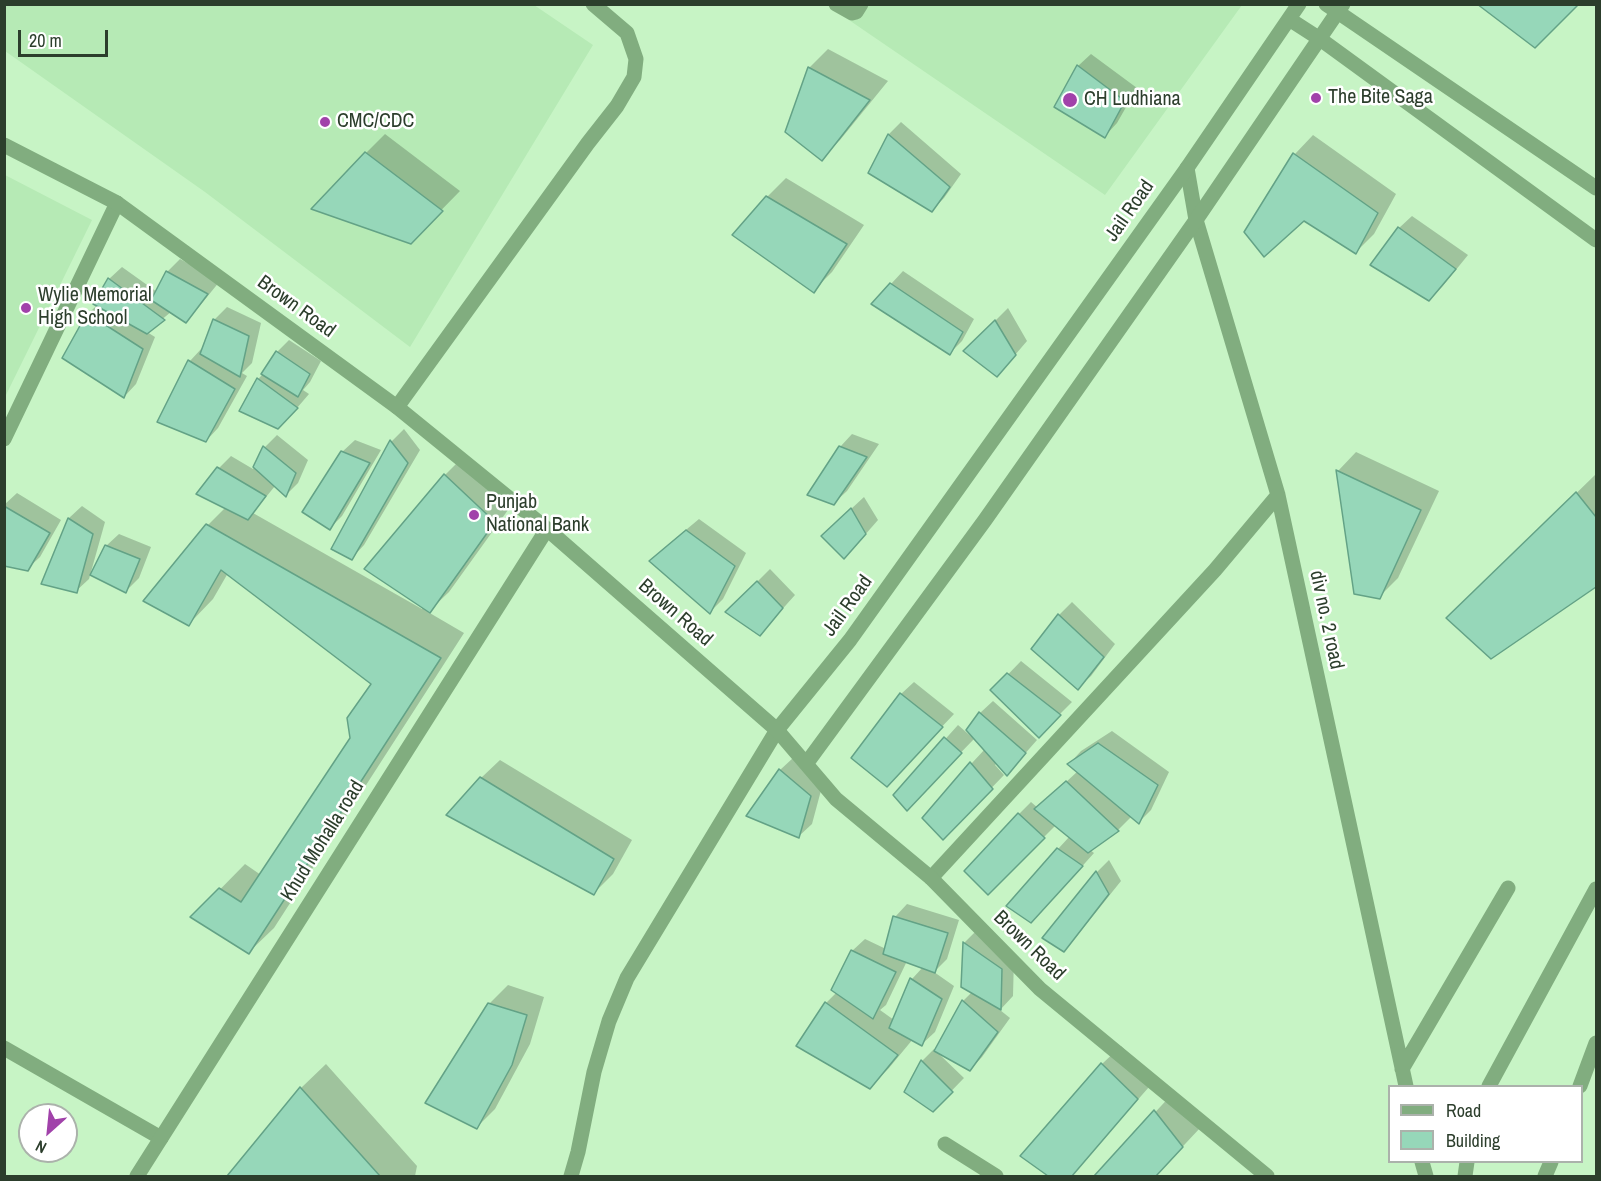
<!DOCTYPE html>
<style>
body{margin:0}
#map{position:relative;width:1601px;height:1181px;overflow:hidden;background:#c7f4c5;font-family:"Archivo Narrow",sans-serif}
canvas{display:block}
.frame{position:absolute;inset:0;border:6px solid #2c3e2c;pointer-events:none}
.legend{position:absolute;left:1388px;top:1085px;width:195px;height:78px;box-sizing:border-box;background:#fff;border:2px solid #abb2ab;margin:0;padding:8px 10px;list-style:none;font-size:18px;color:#2c3e2c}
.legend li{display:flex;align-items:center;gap:12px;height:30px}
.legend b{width:30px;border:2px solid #abb2ab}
.north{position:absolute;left:18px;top:1103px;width:60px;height:60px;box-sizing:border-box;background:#fff;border:2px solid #abb2ab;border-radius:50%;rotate:207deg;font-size:16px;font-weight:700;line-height:24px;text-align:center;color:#2c3e2c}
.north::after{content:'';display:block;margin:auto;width:21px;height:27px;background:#a142aa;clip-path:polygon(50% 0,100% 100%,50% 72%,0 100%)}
.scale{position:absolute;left:18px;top:30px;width:90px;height:27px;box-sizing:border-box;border:3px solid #2c3e2c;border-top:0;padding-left:8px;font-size:18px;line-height:21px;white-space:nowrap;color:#2c3e2c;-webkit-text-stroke:4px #fff;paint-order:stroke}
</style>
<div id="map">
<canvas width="1601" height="1181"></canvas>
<div class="frame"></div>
<ul class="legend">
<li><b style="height:8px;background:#81ad7f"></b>Road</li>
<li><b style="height:16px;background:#96d7b9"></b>Building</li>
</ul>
<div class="north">N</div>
<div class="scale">20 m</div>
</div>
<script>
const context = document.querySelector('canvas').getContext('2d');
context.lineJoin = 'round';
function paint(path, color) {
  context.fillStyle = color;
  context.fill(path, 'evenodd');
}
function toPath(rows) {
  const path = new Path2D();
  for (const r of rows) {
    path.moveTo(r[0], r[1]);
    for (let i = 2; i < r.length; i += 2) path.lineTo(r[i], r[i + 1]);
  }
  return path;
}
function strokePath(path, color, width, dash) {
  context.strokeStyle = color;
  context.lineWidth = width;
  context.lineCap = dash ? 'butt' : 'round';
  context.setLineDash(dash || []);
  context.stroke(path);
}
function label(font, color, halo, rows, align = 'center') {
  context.font = font + ' "Archivo Narrow",sans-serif';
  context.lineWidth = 5;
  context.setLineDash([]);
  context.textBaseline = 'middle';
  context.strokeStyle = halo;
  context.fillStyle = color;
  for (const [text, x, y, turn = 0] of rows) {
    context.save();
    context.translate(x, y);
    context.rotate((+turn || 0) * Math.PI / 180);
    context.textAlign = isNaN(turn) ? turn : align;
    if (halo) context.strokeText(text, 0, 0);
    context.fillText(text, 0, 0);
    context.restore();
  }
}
paint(toPath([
 [5,4,534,5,593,45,410,347,205,192,5,51],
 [827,5,1242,5,1105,195],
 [5,175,92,220,5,397]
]), '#b6eab5');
paint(toPath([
 [828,49,888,81,840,140,821,159,809,68],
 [1091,54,1137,88,1117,123,1105,136,1078,66],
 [901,122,961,174,944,198,932,210,870,172,889,134],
 [385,134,460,191,410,242,366,153],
 [1313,135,1396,194,1374,234,1355,253,1304,219,1246,232,1295,154],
 [786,178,864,225,832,272,813,291,767,197],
 [1412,216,1468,255,1442,287,1429,299,1399,228],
 [180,259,220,281,198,308,186,321,172,311,147,332,155,337,136,384,124,397,88,314,98,304,109,279,122,267,157,292,167,272],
 [903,271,974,319,962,341,950,353,891,284],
 [227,307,261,323,252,363,242,373,247,376,218,428,206,441,159,421,190,361,202,348,214,320],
 [1008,308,1027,341,1009,362,965,351],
 [289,340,321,361,310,382,303,390,309,394,291,415,258,379,263,374,277,352],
 [404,429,420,450,364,545,352,558,334,549,392,441],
 [852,434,879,444,847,491,834,503,840,447],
 [277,435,308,460,298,483,286,495,275,486,253,513,422,609,445,475,463,457,513,503,449,592,428,612,464,633,274,928,249,952,193,917,245,864,261,875,352,739,373,684,228,573,213,599,189,624,208,525,226,507,219,468,231,456,253,469,265,447],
 [355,440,381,450,342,516,330,528,342,452],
 [1356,452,1439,491,1398,578,1379,597,1338,471],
 [1596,474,1596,585,1491,657,1473,594],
 [17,493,61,520,40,557,27,569,4,564,4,505],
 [864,497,878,520,857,544,836,523],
 [82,506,105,522,89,579,76,591,43,583,69,518],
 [699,519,746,553,723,599,710,612,663,549],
 [119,534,151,547,139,578,126,591,106,546],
 [770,569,795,595,760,634,727,612],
 [1072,602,1115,644,1091,676,1078,688,1033,648,1059,615],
 [1021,661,1072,702,1039,735,993,690],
 [914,682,954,714,899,772,901,694],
 [993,701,1037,740,1007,774,997,763,995,765,1004,775,943,838,924,818,972,763,985,749,980,713],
 [958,725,974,739,907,808,895,795],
 [1112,731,1169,772,1151,810,1139,822,1132,816,1118,830,1090,850,1094,853,1044,909,1058,849,1070,836,1056,825,988,893,1019,814,1031,802,1038,808,1078,771,1069,764,1081,751],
 [793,758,823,783,812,824,799,836,780,770],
 [500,760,632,840,613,874,594,893,481,778],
 [1109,860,1121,881,1076,937,1064,950,1045,938,1097,872],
 [907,904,959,920,947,959,934,972,954,986,935,1032,922,1044,913,1039,889,1068,870,1087,826,1003,837,992,852,951,865,939,886,949,895,917],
 [907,961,923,967,912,979,894,1020,880,1010,886,1005],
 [977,930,1014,957,1013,996,1000,1010,1010,1018,982,1057,970,1070,938,1053,964,1078,933,1110,922,1061,934,1049,936,1050,963,1001,972,992,963,986,965,942],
 [508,985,544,997,530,1044,495,1109,476,1128,489,1004],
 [1121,1046,1156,1079,1071,1176,1051,1176,1022,1155,1102,1064],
 [326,1064,417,1166,415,1176,229,1176,301,1088],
 [1174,1092,1201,1127,1155,1176,1096,1176]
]), '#0003');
const building = toPath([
 [1477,4,1579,4,1535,48,1477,4],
 [1077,65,1125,101,1105,138,1054,107,1077,65],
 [808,67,870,100,822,161,785,132,808,67],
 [888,134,950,187,932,212,868,173,888,134],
 [365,152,443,211,411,244,311,209,365,152],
 [1293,153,1378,213,1356,254,1304,221,1264,257,1244,232,1293,153],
 [766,196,847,244,814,293,732,235,766,196],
 [1398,227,1456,269,1429,301,1370,265,1398,227],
 [166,271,208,294,186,323,151,300,166,271],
 [108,278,165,320,147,334,93,304,108,278],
 [890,283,963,332,950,355,871,304,890,283],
 [87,313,143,349,124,398,62,358,87,313],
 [213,319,249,336,240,377,200,354,213,319],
 [995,320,1016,355,997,377,963,351,995,320],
 [276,351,310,374,298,397,261,374,276,351],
 [188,360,235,389,206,442,157,422,188,360],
 [257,378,298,408,278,429,239,411,257,378],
 [390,440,408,463,352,560,331,549,390,440],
 [263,446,296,473,286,497,253,467,263,446],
 [839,446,867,457,834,505,807,495,839,446],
 [341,451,370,463,330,530,302,512,341,451],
 [217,467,266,496,248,520,196,494,217,467],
 [1336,470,1421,510,1380,599,1354,594,1336,470],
 [444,474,495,522,430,613,364,569,444,474],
 [1576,492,1596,517,1596,587,1491,659,1446,618,1576,492],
 [4,506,50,533,28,571,4,566,4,506],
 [851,508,866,534,844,559,821,536,851,508],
 [68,518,93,534,77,593,41,584,68,518],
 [206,524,441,658,249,954,190,917,219,888,241,902,350,738,347,718,371,684,221,570,189,626,143,601,206,524],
 [686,530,735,566,710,614,649,561,686,530],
 [105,545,140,559,126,593,90,575,105,545],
 [757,581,783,608,760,636,725,612,757,581],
 [1058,614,1104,657,1078,690,1031,649,1058,614],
 [1007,673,1061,715,1039,738,990,690,1007,673],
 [900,693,943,727,887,787,851,758,900,693],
 [979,712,1026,753,1007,776,966,730,979,712],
 [944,737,962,753,907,811,893,795,944,737],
 [1098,743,1158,785,1139,824,1067,764,1098,743],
 [970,762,993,789,943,840,922,818,970,762],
 [779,769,811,796,799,838,746,816,779,769],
 [480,777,614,859,594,895,446,815,480,777],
 [1066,781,1119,831,1088,853,1034,809,1066,781],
 [1018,813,1045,838,988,895,964,871,1018,813],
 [1057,848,1083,866,1031,923,1006,906,1057,848],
 [1096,871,1109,894,1064,952,1042,938,1096,871],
 [893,916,948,933,935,973,883,954,893,916],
 [963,942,1002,969,1001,1010,961,987,963,942],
 [851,950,896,972,873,1019,831,990,851,950],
 [910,978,942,999,922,1046,889,1028,910,978],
 [962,1000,998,1032,970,1071,934,1051,962,1000],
 [825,1002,898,1055,870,1089,796,1046,825,1002],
 [488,1003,527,1015,512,1065,477,1129,425,1103,488,1003],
 [921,1060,953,1092,933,1112,904,1092,921,1060],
 [1101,1063,1138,1099,1072,1176,1048,1176,1020,1156,1101,1063],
 [300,1087,380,1176,227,1176,300,1087],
 [1154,1110,1183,1147,1156,1176,1094,1176,1154,1110]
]);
paint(building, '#96d7b9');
strokePath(building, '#63a286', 1.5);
strokePath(toPath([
 [836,4,852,13,856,12,861,4]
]), '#81ad7f', 15);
strokePath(toPath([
 [1187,168,1196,220,1278,495,1406,1086],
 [397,407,588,143,617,106,634,77,636,59,627,33,593,4],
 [4,439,117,203],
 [931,878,1215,570,1278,495],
 [4,1048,161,1138],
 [1402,1069,1508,888],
 [1489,1086,1596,889],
 [1580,1086,1596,1043],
 [945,1144,996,1176],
 [1422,1162,1426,1176],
 [571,1176,578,1152,594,1072,609,1021,627,978,777,730],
 [1465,1176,1467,1162],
 [1545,1176,1551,1162]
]), '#81ad7f', 15);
strokePath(toPath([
 [1326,4,1596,188],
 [1289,19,1320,39,1596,240],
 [4,145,117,203,397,407,547,529,777,730,836,799,931,878,1040,989,1267,1176],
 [777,730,850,640,1187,168,1299,4],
 [806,764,985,520,1196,220,1343,4],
 [137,1176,547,529]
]), '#81ad7f', 15);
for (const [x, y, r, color] of [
 [1316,98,6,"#a142aa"],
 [1070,100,8,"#a142aa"],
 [325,122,6,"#a142aa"],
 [26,308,6,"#a142aa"],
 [474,515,6,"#a142aa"]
]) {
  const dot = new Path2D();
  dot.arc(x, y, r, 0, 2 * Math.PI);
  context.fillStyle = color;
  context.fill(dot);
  strokePath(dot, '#fff', 2);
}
label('20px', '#2c3e2c', '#fff', [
 ["The Bite Saga",1328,98],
 ["CH Ludhiana",1084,100],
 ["CMC/CDC",337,122],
 ["Wylie Memorial",38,296],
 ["High School",38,319],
 ["Punjab",486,503],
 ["National Bank",486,526]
], 'left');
label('20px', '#2c3e2c', '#fff', [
 ["Jail Road",1130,211,-55],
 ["Brown Road",296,307,36],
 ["Jail Road",848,606,-54],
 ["Brown Road",675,613,41],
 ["div no. 2 road",1326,620,78],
 ["Khud Mohalla road",323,841,-58],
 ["Brown Road",1029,946,44]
]);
</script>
